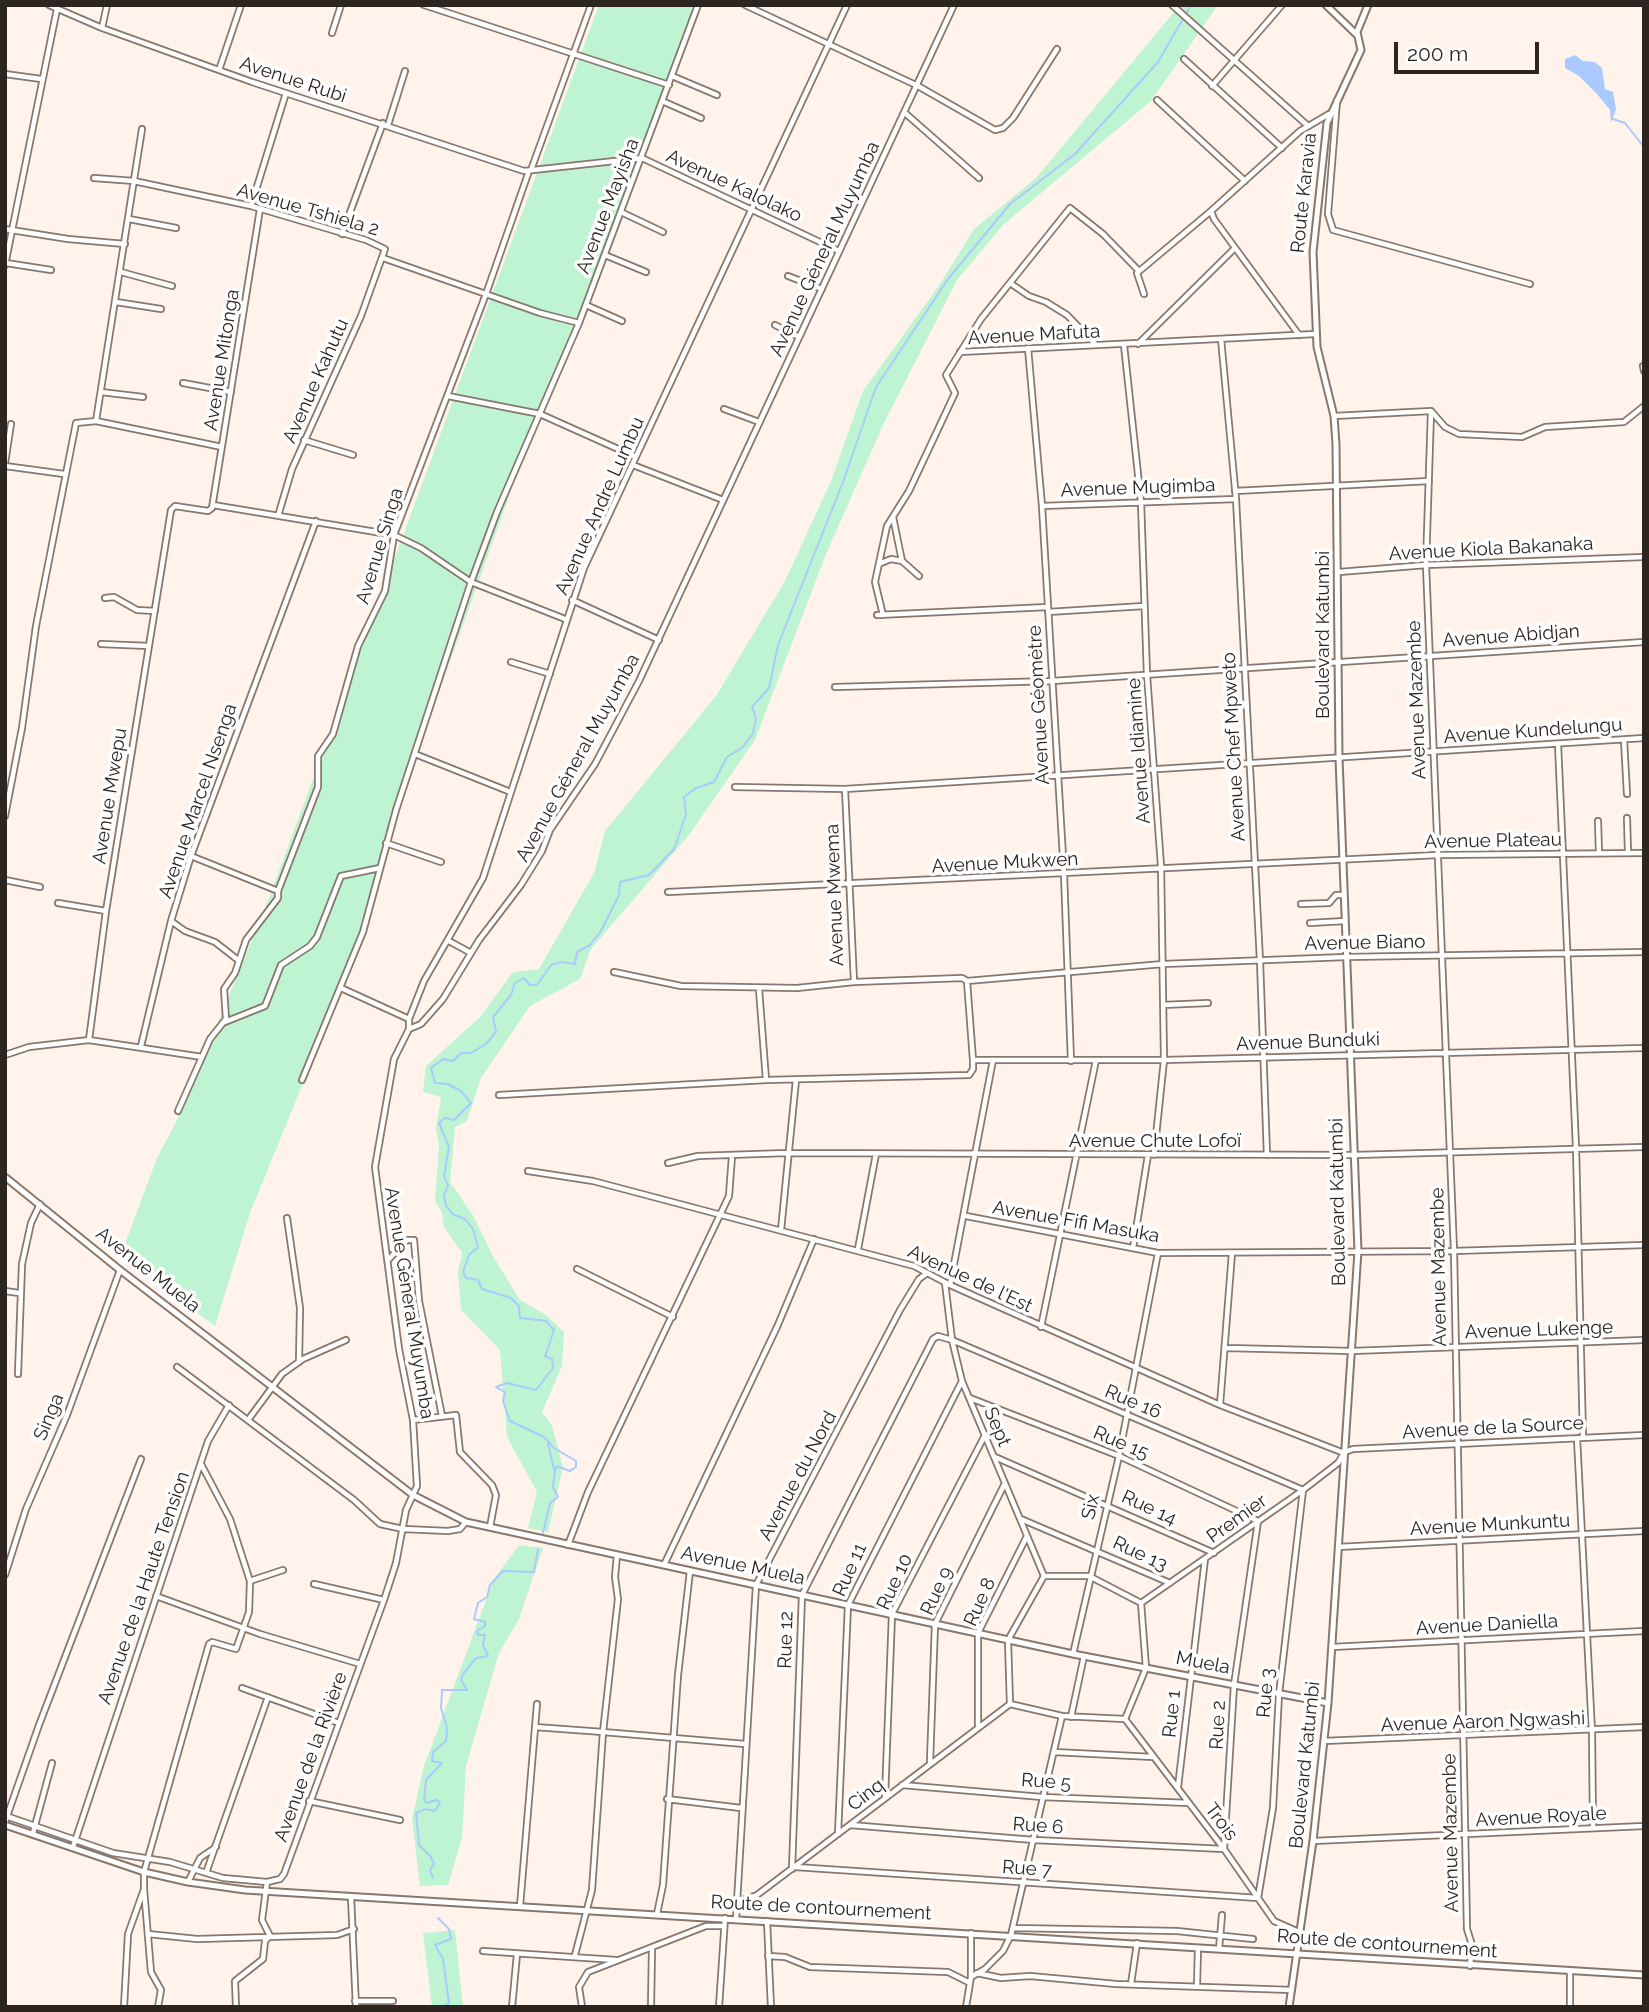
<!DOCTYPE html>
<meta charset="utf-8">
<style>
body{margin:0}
#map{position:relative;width:1649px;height:2012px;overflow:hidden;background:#fff3eb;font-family:Raleway,sans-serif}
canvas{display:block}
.frame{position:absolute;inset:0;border:7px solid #2c2520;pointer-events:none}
.scale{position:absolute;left:1394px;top:42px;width:145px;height:32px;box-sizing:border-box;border:4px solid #2c2520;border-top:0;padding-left:9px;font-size:21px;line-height:24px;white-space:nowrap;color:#2c2520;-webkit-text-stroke:5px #fff;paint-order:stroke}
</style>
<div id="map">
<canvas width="1649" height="2012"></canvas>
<div class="frame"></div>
<div class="scale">200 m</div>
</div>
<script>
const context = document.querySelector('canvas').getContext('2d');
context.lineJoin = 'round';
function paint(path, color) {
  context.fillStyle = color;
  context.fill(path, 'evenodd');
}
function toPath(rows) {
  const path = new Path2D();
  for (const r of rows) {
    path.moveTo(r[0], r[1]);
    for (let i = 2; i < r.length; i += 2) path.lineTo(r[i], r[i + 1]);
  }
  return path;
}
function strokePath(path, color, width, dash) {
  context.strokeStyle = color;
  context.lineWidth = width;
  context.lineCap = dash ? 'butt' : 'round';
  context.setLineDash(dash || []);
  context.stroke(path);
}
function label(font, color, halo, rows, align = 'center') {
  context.font = font + ' Raleway,sans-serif';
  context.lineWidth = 7;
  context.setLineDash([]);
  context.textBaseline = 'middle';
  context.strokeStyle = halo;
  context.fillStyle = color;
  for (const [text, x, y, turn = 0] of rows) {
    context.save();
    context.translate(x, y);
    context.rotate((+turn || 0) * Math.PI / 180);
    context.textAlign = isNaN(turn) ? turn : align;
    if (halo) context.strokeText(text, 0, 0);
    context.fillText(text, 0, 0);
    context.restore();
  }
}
paint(toPath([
 [599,5,698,5,516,477,415,759,351,966,250,1213,215,1326,120,1257,157,1158,182,1110,269,898],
 [1180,5,1218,5,1151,101,1004,224,957,280,884,423,826,554,755,740,689,835,591,949,580,979,530,1006,481,1078,467,1121,455,1127,450,1182,474,1217,494,1258,520,1300,546,1315,564,1332,562,1366,542,1412,552,1426,563,1467,548,1532,528,1528,537,1492,507,1437,500,1350,461,1310,458,1272,462,1253,444,1227,442,1213,435,1201,439,1146,436,1129,441,1097,423,1092,426,1066,480,1017,513,972,539,969,594,873,605,831,716,696,784,583,831,481,863,391,940,284,974,229,1036,178],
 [519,1545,543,1548,519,1619,499,1653,466,1766,462,1838,448,1885,420,1886,412,1819,424,1766,494,1579],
 [455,1930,463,2007,432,2007,423,1933]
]), '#bef4d2');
paint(toPath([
 [1575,55,1583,61,1595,62,1602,68,1605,89,1613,92,1616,109,1611,123,1610,110,1597,94,1579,76,1565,68,1565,59]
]), '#aacafd');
strokePath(toPath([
 [1613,119,1625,123,1644,147],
 [548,1444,554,1469],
 [543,1533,550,1503,558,1497,553,1487,555,1470,557,1466,570,1471,576,1467,576,1461,554,1448,544,1437,510,1421,503,1401,505,1392,496,1387,507,1383,536,1390,553,1368,552,1359,545,1356,554,1330,546,1321,520,1318,519,1306,511,1298,482,1289,478,1280,466,1278,463,1272,469,1255,478,1247,473,1229,465,1219,454,1215,446,1206,444,1196,448,1186,444,1176,449,1147,439,1123,445,1118,454,1120,471,1103,461,1091,448,1084,435,1083,431,1068,443,1059,453,1061,461,1053,471,1053,486,1044,496,1032,493,1017,511,995,515,983,524,978,530,985,537,985,551,965,561,962,575,964,577,952,590,945,601,931,619,895,620,882,649,875,674,849,686,815,684,797,696,788,714,782,727,757,743,747,753,733,756,719,752,707,769,688,778,645,843,482,876,387,948,279,1010,204,1075,154,1158,62,1191,5],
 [433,1878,430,1870,434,1864,431,1857,419,1845,416,1813,426,1809,435,1811,440,1803,437,1800,427,1803,424,1800,426,1780,442,1763,432,1761,433,1752,446,1741,447,1728,441,1708,442,1690,467,1690,461,1680,463,1674,476,1658,488,1656,483,1645,485,1635,478,1635,477,1631,485,1626,485,1622,474,1619,478,1603,487,1597,490,1585,503,1571,534,1572,538,1549],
 [438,1918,449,1929,451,1939,435,1945,443,1959,449,2003,444,2007]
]), '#aacafd', 2);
const minor = toPath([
 [49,5,102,28,252,82,524,171,642,158,839,251],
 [424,5,669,85],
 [745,5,918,86,995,130,1003,128,1013,118,1057,49],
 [1172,5,1307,125],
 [102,28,107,5],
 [332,33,341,5],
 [1184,59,1282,148],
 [219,70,241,5],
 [5,74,41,79],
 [672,76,717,95],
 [1212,86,1282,5],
 [1157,100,1245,181],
 [1337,100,1328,214,1333,230,1530,284],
 [662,101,701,118],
 [905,113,979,178],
 [388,125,405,71],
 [531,170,591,5],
 [94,178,134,181,251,206,366,240,385,249,361,316,292,469,278,516],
 [251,206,286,93],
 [621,212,663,232],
 [129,219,176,228],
 [5,229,68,239,125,244],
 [342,234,383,123],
 [605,255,646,272],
 [383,258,540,313,579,323],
 [6,263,51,270],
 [5,265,57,9],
 [121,272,172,286],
 [788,276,822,289],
 [1010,283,1029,296,1046,302,1067,315,1096,345],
 [1144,294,1137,273,1211,211],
 [116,302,161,309],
 [586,305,622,321],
 [775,325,799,337],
 [1299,335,1214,219,1211,211,1300,131,1329,114],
 [1221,339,1236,499,1260,961,1267,1155],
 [1138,344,1235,248],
 [1124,345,1141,502,1147,675,1161,866,1164,1060,1154,1155],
 [1028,348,1042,506,1064,874,1071,1061],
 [960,352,1315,334],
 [1643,366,1644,371],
 [183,383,231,392],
 [101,392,143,397],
 [448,396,540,414,636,457],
 [724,409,759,422],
 [1431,411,1426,565,1454,1251,1467,1929,1472,1945,1470,1966],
 [1432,412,1445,427,1459,434,1522,437,1545,427,1624,422,1644,406],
 [1334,416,1431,411],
 [96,421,142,129],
 [304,440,353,455],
 [5,463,11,424],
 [633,465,723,500],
 [5,466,64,474],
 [1235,491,1429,481],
 [213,505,394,535,421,548,471,582,565,619],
 [1042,506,1236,499],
 [893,517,902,561],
 [881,563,891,559,902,561,919,576],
 [1339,572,1426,565,1644,557],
 [105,598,114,597,137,610,155,611],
 [572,600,659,640],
 [1048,612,1144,606],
 [877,615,1048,607],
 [883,615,875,582,887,526,909,491,955,393,946,375,981,319,1070,208,1103,234,1139,271],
 [101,644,149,646],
 [511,662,550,674],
 [835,687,1052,681,1644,642],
 [1624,740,1627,794],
 [1558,744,1576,1147,1583,1438],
 [415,754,508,791],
 [735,787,845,789,1644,738],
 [845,789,854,982],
 [5,816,22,728,36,626,76,423,96,421,222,447],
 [1627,818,1628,853],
 [1598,821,1599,853],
 [386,843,441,862],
 [191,856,278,891],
 [5,880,40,887],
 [668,892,1438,855,1644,853],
 [58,903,106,911],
 [1301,904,1329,903,1336,895,1343,895],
 [171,921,185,931,215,942,238,960],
 [1310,923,1345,921],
 [449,941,471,953],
 [614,972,681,986,797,988,854,982,962,978,967,981,1163,964,1346,957,1644,952],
 [341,988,409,1019],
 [759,989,766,1080],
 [1163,1005,1208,1003],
 [225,1022,265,1006,281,965,310,946,317,937,341,876,380,868],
 [409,1029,409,1019,424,981,483,878,584,568,847,5],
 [89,1040,106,911,171,510,175,506,208,511,212,508,260,209],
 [141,1046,171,921,191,856,316,521],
 [5,1055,29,1047,89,1040,202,1057],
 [973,1060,1164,1060,1644,1048],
 [302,1080,363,932,396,810,471,582,497,512,579,323,698,5],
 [499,1095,766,1080,969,1075,973,1069,973,1060,967,981],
 [178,1111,210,1039,226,1019,224,989,235,973,246,940,278,898,278,891,318,787,318,756,333,734,358,646,385,591,394,535,486,294,529,171],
 [668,1163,698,1156,787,1153,1354,1155,1644,1147],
 [528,1171,593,1181,914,1266,950,1285,1220,1405,1344,1453],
 [966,1216,1158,1253,1454,1251,1644,1245],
 [287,1218,300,1308,299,1362],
 [781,1230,796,1080],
 [1133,1248,1148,1155],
 [858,1249,876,1154],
 [389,1259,407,1240,414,1240,419,1301,442,1416],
 [577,1269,673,1317],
 [945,1283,952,1340,962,1381,1044,1576],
 [950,1285,993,1060],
 [5,1291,19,1293],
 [1041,1327,1096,1060],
 [1226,1348,1352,1351,1644,1340],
 [177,1367,354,1500,380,1524,403,1529,448,1531,460,1529,466,1522],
 [18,1374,22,1264,31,1223,40,1204],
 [1220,1405,1232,1253],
 [248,1420,282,1374,303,1359,346,1340],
 [413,1420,456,1415,460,1452,492,1485,496,1495,490,1527],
 [1577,1438,1592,1732,1593,1828],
 [1345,1452,1353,1449,1644,1435],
 [995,1457,1214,1553],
 [1021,1519,1170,1583],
 [568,1545,588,1492,729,1196,732,1156],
 [1338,1547,1644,1531],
 [617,1555,615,1577,618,1599,603,1732,745,1744],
 [664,1565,777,1327,814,1239],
 [5,1575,26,1509,67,1415,120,1270],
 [1044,1576,1089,1576,1141,1603,1146,1668,1125,1719,1062,1716,1010,1704,1008,1640,1044,1576],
 [250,1581,283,1570],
 [314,1584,384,1600],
 [156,1596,260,1634,360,1664],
 [1141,1603,1303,1490,1338,1463,1344,1453],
 [1332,1647,1644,1631],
 [1073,1654,1119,1456,1158,1253],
 [242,1688,339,1723],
 [1071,1717,1084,1656],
 [1125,1719,1224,1849,1274,1921,1301,1933],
 [978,1725,978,1633,1027,1536],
 [535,1727,603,1732,592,1890,575,1955],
 [1324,1741,1644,1727],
 [1054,1752,1153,1757],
 [930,1762,935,1624,1005,1483],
 [902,1785,1042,1797,1189,1803],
 [1178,1787,1205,1559],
 [885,1797,892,1614,985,1435],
 [667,1799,741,1808],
 [309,1801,400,1820],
 [6,1816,113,1853,170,1862,223,1878,267,1882],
 [5,1822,39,1725,141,1459],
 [850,1825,1034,1840,1224,1849,1234,1685,1258,1521,1119,1456,970,1398],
 [33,1833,52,1763],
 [838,1834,848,1605,962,1381],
 [1313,1841,1644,1826],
 [73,1847,208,1441,229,1405],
 [792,1869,802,1595,933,1339,938,1336,952,1340,1303,1490,1279,1694,1273,1808,1258,1898,795,1867],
 [206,1873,268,1697],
 [188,1882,200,1858,216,1847],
 [144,1889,151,1972,161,1990,158,2007],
 [351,1897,356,2007],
 [737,1902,757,1895,1010,1704],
 [520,1906,537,1704],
 [657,1914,663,1885,678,1675,690,1571],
 [736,1919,756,1585,900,1310,919,1279,926,1274],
 [767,1921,771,2007],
 [1013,1928,1177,1931,1253,1939],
 [148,1934,197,1939,337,1935,354,1929],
 [1219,1949,1222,1915],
 [483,1951,616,1960],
 [768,1956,785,1957,810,1967,948,1972,968,1982],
 [1570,1971,1570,2007],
 [977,1973,1001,1978,1030,1976,1116,1984,1292,1990],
 [971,1977,971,1933],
 [1131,1984,1137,1943],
 [1197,1985,1198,1948],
 [355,2001,393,2001],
 [124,2007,128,1934,144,1889,144,1872,209,1644,212,1642,236,1649,249,1612,250,1581,230,1519,201,1464],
 [236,2007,235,1981,263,1959,265,1941,270,1936,262,1920,267,1882,280,1879,284,1874,384,1600,396,1563,406,1510,417,1486,413,1420,399,1349,375,1167,394,1059,409,1029,421,1024,443,999,479,940,521,885,542,851,550,830,595,764,639,681,954,5],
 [512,2007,517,1954],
 [582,2007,579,1987,588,1972,706,1926,724,1926],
 [651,2007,652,1948],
 [719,2007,725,1918],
 [966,2007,971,1977,985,1969,1003,1951,1011,1935,1062,1716]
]);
const tertiary = toPath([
 [1326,5,1357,35],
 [5,1177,120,1270,413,1495,466,1522,1073,1654,1328,1703],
 [5,1825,144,1872,188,1882,245,1890,1644,1975],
 [1289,2007,1313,1841,1328,1703,1358,1251,1339,758,1336,444,1334,416,1317,347,1313,252,1327,123,1361,50,1357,32,1368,5]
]);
strokePath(minor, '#88776c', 8);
strokePath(tertiary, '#88776c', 9);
strokePath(minor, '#fff', 4.5);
strokePath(tertiary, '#fff', 5);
label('19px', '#2c2520', '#fff', [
 ["Avenue Rubi",293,80,18],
 ["Avenue Kalolako",734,186,25],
 ["Route Karavia",1304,193,-84],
 ["Avenue Mayisha",608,206,-69],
 ["Avenue Tshiela 2",308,210,16],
 ["Avenue Géneral Muyumba",825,249,-65],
 ["Avenue Mafuta",1034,335,-3],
 ["Avenue Mitonga",222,360,-81],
 ["Avenue Kahutu",316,381,-66],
 ["Avenue Mugimba",1138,488,-2],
 ["Avenue Andre Lumbu",600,506,-66],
 ["Avenue Singa",380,546,-73],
 ["Avenue Kiola Bakanaka",1491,549,-3],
 ["Boulevard Katumbi",1323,635,-90],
 ["Avenue Abidjan",1511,636,-4],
 ["Avenue Mazembe",1417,700,-92],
 ["Avenue Géomètre",1039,705,-93],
 ["Avenue Kundelungu",1533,731,-4],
 ["Avenue Chef Mpweto",1234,747,-93],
 ["Avenue Idiamine",1139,751,-94],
 ["Avenue Géneral Muyumba",578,758,-61],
 ["Avenue Mwepu",110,796,-81],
 ["Avenue Marcel Nsenga",198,801,-71],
 ["Avenue Plateau",1493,841,-1],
 ["Avenue Mukwen",1005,863,-3],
 ["Avenue Mwema",835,895,-92],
 ["Avenue Biano",1365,943,-1],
 ["Avenue Bunduki",1308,1042,-2],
 ["Avenue Chute Lofoï",1155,1141],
 ["Boulevard Katumbi",1338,1202,-91],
 ["Avenue Fifi Masuka",1076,1222,10],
 ["Avenue Mazembe",1439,1267,-91],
 ["Avenue Muela",148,1270,38],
 ["Avenue de l'Est",970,1279,25],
 ["Avenue Géneral Muyumba",409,1303,81],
 ["Avenue Lukenge",1539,1330,-2],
 ["Rue 16",1133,1402,23],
 ["Singa",49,1417,-67],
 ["Sept",997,1427,67],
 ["Avenue de la Source",1493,1428,-3],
 ["Rue 15",1121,1443,23],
 ["Avenue du Nord",798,1476,-62],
 ["Six",1091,1507,-77],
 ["Rue 14",1149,1508,25],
 ["Premier",1237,1519,-36],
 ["Avenue Munkuntu",1490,1525,-3],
 ["Rue 13",1140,1554,25],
 ["Avenue Muela",743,1566,12],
 ["Rue 11",850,1570,-66],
 ["Rue 10",895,1582,-65],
 ["Avenue de la Haute Tension",144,1588,-71],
 ["Rue 9",937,1591,-65],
 ["Rue 8",980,1602,-66],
 ["Avenue Daniella",1487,1625,-3],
 ["Rue 12",786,1640,-88],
 ["Muela",1203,1663,11],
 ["Rue 3",1266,1693,-85],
 ["Rue 1",1172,1714,-84],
 ["Avenue Aaron Ngwashi",1483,1722,-2],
 ["Rue 2",1218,1725,-87],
 ["Avenue de la Rivière",311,1757,-70],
 ["Boulevard Katumbi",1305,1765,-84],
 ["Rue 5",1046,1782,4],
 ["Cinq",866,1795,-38],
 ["Avenue Royale",1541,1817,-3],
 ["Trois",1221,1822,53],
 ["Rue 6",1038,1826,4],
 ["Avenue Mazembe",1451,1833,-91],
 ["Rue 7",1027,1869,4],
 ["Route de contournement",821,1908,3],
 ["Route de contournement",1387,1944,4]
]);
</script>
